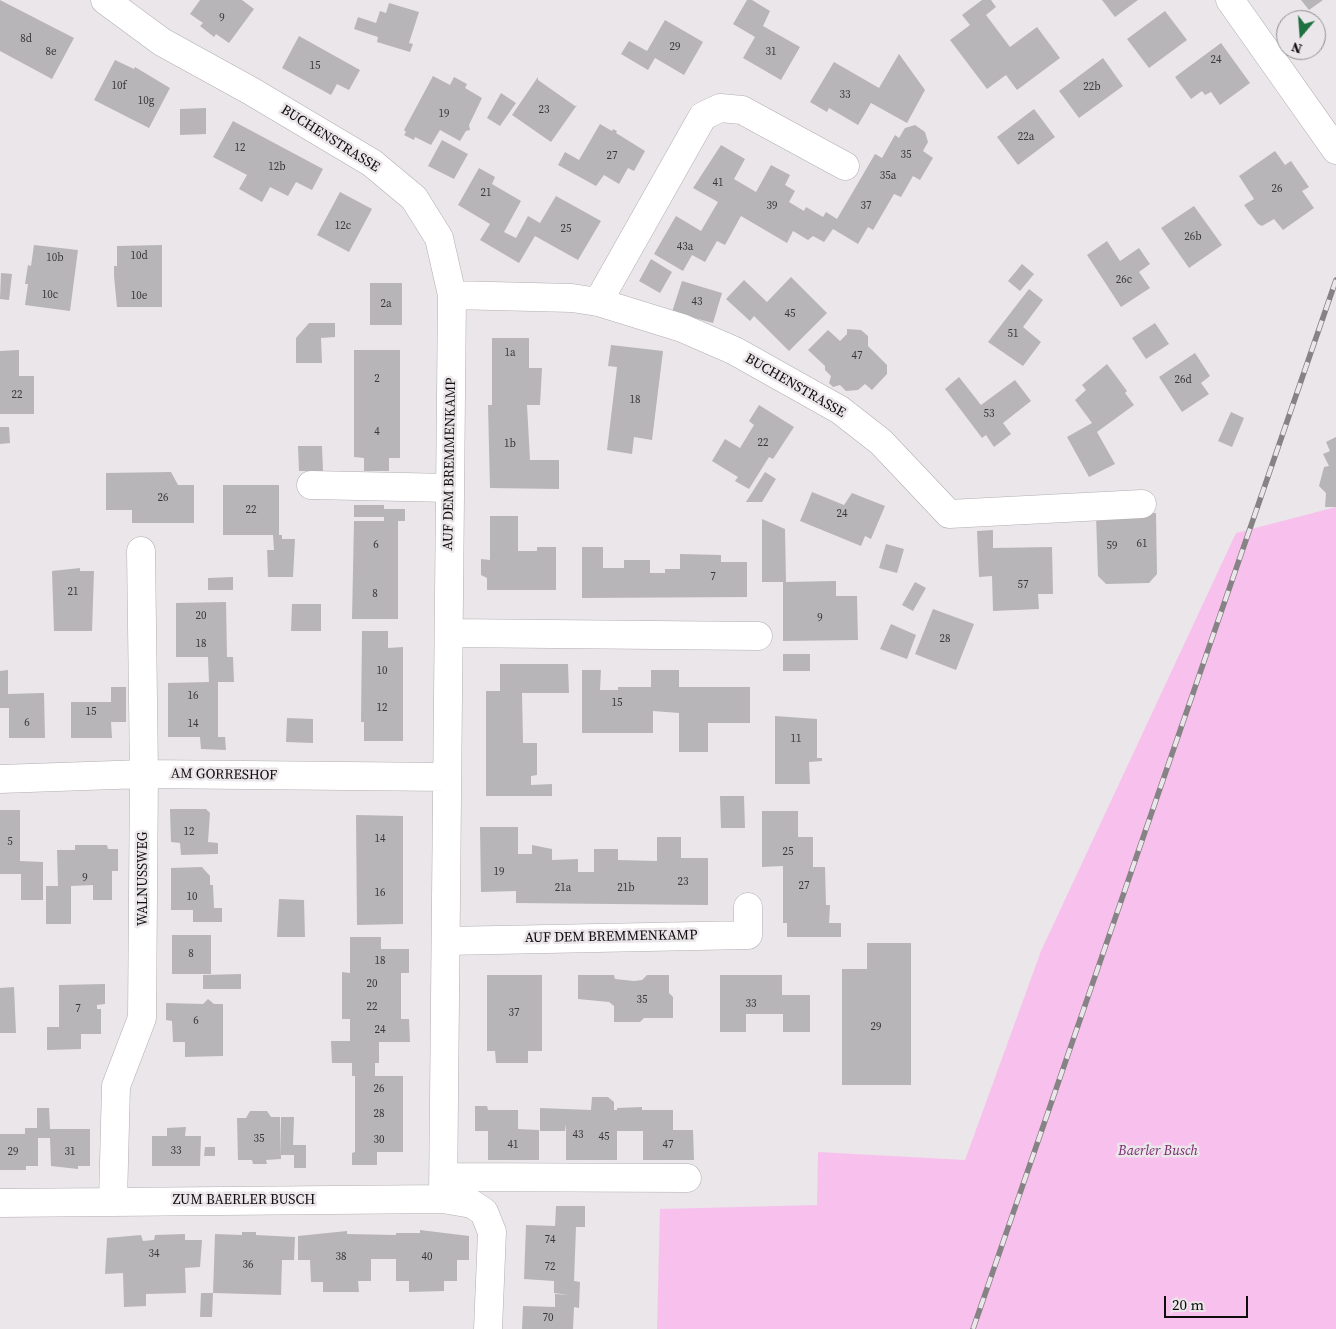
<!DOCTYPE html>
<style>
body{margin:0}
#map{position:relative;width:1336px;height:1329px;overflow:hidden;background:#eae6e9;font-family:"Source Serif 4",serif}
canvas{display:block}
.north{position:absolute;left:1276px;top:10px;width:50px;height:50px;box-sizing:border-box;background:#eae6e9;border:1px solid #928f91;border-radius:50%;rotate:198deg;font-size:14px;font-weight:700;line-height:20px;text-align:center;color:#0f0d0e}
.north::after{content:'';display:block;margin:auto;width:18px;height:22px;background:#1e7040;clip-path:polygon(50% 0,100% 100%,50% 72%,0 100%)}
.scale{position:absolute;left:1164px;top:1296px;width:84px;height:22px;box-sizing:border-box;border:2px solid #0f0d0e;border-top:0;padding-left:6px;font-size:15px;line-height:18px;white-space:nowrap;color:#0f0d0e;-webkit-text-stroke:4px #eae6e9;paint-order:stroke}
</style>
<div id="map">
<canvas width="1336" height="1329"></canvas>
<div class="north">N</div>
<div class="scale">20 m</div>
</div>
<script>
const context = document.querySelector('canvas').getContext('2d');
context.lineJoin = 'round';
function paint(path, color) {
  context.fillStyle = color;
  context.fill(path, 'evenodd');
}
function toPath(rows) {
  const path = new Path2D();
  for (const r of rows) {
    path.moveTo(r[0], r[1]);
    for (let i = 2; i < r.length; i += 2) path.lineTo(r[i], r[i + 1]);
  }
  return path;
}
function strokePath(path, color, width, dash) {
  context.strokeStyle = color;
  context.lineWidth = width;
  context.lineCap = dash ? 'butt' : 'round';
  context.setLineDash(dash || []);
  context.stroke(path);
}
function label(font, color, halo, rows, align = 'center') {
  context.font = font + ' "Source Serif 4",serif';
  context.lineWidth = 5;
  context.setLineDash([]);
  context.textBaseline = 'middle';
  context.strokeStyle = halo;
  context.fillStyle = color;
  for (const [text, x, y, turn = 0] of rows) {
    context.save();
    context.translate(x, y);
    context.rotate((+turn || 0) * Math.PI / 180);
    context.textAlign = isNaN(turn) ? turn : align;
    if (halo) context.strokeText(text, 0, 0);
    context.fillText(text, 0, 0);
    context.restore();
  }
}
paint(toPath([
 [1336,507,1336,1329,657,1329,660,1209,817,1205,818,1152,965,1160,1041,951,1236,533]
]), '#f8c1ed');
paint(toPath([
 [0,0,74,38,52,79,0,51],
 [200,0,242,0,254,9,229,43,216,34,214,37,200,26,203,23,190,14],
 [747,0,752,0,770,11,763,26,800,47,781,80,743,58,755,37,733,24],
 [982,0,991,0,996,7,986,15,1010,47,1037,27,1060,58,1017,90,1006,75,987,89,950,40,970,25,962,15],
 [1102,0,1138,0,1115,17],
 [1301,0,1323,0,1309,10],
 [389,3,419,12,409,43,413,44,410,52,377,42,378,37,354,29,358,17,376,23,380,11,386,13],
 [1165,11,1187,40,1149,68,1127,39],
 [665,20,703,42,684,75,655,58,648,70,621,54,629,41,647,51],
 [299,36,360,70,349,90,337,84,331,95,282,68],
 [1221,43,1250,83,1220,105,1211,92,1205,95,1202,91,1191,99,1175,77],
 [899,54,925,90,907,123,871,103,858,125,829,108,827,112,810,102,834,62,879,88],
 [1103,58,1123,86,1079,118,1059,91],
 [115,60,134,69,135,67,170,88,149,128,94,100],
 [433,76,450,85,454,77,467,84,465,88,482,98,469,125,470,130,466,131,460,141,440,130,431,145,415,137,414,140,404,135,406,132,404,130],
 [538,77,538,80,575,106,577,105,551,142,512,115],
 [501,93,516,103,500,126,487,118],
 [206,108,206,134,180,135,180,109],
 [1034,109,1055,137,1018,165,997,137],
 [233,121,323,169,312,190,296,182,288,196,270,187,262,202,239,189,247,175,213,157],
 [600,124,612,131,613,129,617,131,616,133,645,151,634,171,628,168,619,184,604,175,596,186,558,165,565,152,579,160],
 [915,125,925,132,928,142,923,151,933,158,920,180,913,176,901,197,894,194,873,230,868,227,858,244,833,229,824,242,813,236,808,240,793,231,787,243,741,216,725,245,717,241,705,262,692,255,683,271,654,254,676,216,701,231,718,202,693,188,721,145,745,159,734,179,756,192,771,165,790,175,785,185,795,191,789,202,804,211,806,207,823,217,826,212,837,219,875,154,882,158,895,135,899,138,905,128],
 [442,140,468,154,454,179,428,166],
 [1275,151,1285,165,1291,161,1309,187,1302,191,1314,208,1283,230,1274,219,1262,226,1258,224,1244,205,1254,199,1239,176],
 [479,168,495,177,492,184,521,201,504,232,516,238,528,216,540,223,556,196,601,221,578,260,535,236,519,263,480,240,490,224,458,205],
 [340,192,372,209,349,252,317,235],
 [1194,206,1222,245,1189,268,1161,228],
 [1107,241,1120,261,1139,248,1150,264,1139,272,1150,288,1121,307,1087,255],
 [34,245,78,250,70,311,25,305,28,284,25,284,28,265,31,266],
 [162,245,162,307,117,307,114,276,114,266,117,266,117,246],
 [651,259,672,272,660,293,639,281],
 [1022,264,1034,274,1020,291,1008,281],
 [1,273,12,274,9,300,0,299],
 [791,277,827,313,789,351,754,316,750,321,726,299,744,280,767,302],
 [682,281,722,293,713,323,672,312],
 [370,283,402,283,402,325,370,325],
 [1029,289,1043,300,1023,327,1041,342,1023,366,988,342],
 [309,323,335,323,335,337,321,338,322,363,296,363,296,338],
 [1155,323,1169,344,1146,359,1132,338],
 [847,329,861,330,868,336,868,346,887,365,887,374,872,390,865,384,858,390,846,391,840,385,833,387,829,383,831,376,825,370,825,366,808,350,828,330,840,341,847,334],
 [492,338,529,338,529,368,542,368,540,405,527,405,530,460,559,460,559,489,490,488,488,405,492,405],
 [611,345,663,351,652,440,634,437,632,454,607,450,617,367,608,366],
 [19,350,19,376,34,376,34,414,0,414,0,351],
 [354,350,400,350,400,458,389,458,389,471,364,471,364,458,354,457],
 [1195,353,1210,376,1201,383,1209,394,1182,412,1159,377],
 [1107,364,1127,391,1125,393,1134,405,1097,432,1115,464,1089,477,1067,437,1092,423,1075,400,1086,390,1082,385],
 [959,377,981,405,1015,380,1031,401,1003,423,1011,434,994,447,986,435,982,438,945,389],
 [759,405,794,427,773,459,769,457,749,489,735,481,738,477,712,461,725,439,740,448,754,425,749,421],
 [1231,412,1244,418,1232,447,1218,441],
 [0,427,9,427,10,443,0,444],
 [1336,437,1336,507,1325,507,1326,493,1319,486,1324,467,1329,466,1323,454,1330,451,1326,442],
 [298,446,322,446,323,471,299,471],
 [171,472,178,485,194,485,194,523,132,523,132,510,106,510,106,473],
 [765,472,776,479,762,502,746,502],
 [223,485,279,485,279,535,282,535,282,539,295,539,293,577,268,577,267,550,274,550,273,535,223,535],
 [812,492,844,505,852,493,885,506,871,539,865,536,861,546,800,521],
 [354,505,384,505,384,509,405,509,405,521,398,521,398,619,352,619,354,521,384,521,384,517,354,517],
 [1156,513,1157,574,1149,583,1106,584,1098,576,1096,515],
 [490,516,518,516,518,551,537,551,537,547,556,547,556,590,487,590,487,578,481,575,481,559,490,560],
 [762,519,785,529,786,582,836,581,836,596,857,596,858,640,783,641,783,582,762,582],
 [993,530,993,548,1052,547,1053,594,1038,594,1039,609,993,611,992,576,979,577,977,531],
 [886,544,904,549,897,573,879,568],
 [582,547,603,547,603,568,624,568,624,560,650,560,650,573,665,573,665,569,680,569,680,554,721,555,721,562,747,562,747,597,582,598],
 [80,568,80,571,94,571,92,631,54,631,52,571],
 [233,577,233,590,208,590,208,578],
 [915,582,926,588,913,611,902,605],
 [226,602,227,657,233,657,234,682,218,682,218,737,225,737,226,750,201,749,200,737,168,737,168,683,209,682,208,657,176,657,176,603],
 [292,604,321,604,321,631,291,631],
 [933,609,974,624,956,670,915,654],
 [891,624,916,635,907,659,880,649],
 [362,631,388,631,388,648,403,647,403,741,364,741,364,722,361,722],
 [783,654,810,654,810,671,783,671],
 [500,664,568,664,569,693,522,693,523,743,537,743,537,775,531,776,531,785,552,784,552,796,486,796,486,691,500,691],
 [8,670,8,694,44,693,45,738,9,738,9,708,0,708,0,671],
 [582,670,601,670,600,690,618,690,618,687,651,687,651,670,679,670,679,687,750,687,750,723,708,723,708,752,679,752,679,713,653,711,653,733,582,733],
 [111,687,126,687,126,722,111,722,112,738,71,738,71,702,111,702],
 [775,716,817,719,817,758,822,758,822,761,809,762,810,784,775,784],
 [287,718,313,719,313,743,286,742],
 [720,796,744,796,745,828,721,828],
 [170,809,206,809,210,813,208,842,218,843,218,854,181,855,180,843,171,842],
 [0,810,20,810,20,861,43,862,43,900,21,900,21,874,0,874],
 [762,811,798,811,798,837,813,837,813,867,825,867,826,905,830,905,829,923,841,923,841,937,787,937,787,923,783,923,783,866,762,867],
 [356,815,403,816,403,924,357,925],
 [480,827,518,827,518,854,532,854,532,845,552,849,552,860,578,859,578,872,594,872,594,849,618,849,618,860,657,861,657,837,681,837,681,858,708,858,708,905,516,903,516,891,481,892],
 [75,845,107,845,108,849,118,849,118,871,112,871,112,900,93,900,93,885,71,886,71,924,46,924,46,886,58,886,57,850,75,850],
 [202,867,210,876,210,885,213,885,214,908,222,908,222,922,193,922,193,910,171,910,171,868],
 [279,899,304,900,305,937,277,937],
 [172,935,211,935,211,974,172,974],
 [350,937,381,937,381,949,409,949,409,973,401,973,401,1019,409,1019,410,1042,379,1042,379,1063,375,1063,375,1076,403,1076,403,1152,377,1152,377,1165,352,1165,352,1153,355,1152,355,1076,352,1076,352,1063,332,1063,331,1041,350,1041,350,1019,342,1019,342,972,350,973],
 [867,943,911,943,911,1085,842,1085,842,969,867,969],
 [241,974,241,989,203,989,203,975],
 [487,975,542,975,542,1051,528,1051,528,1063,496,1063,495,1051,487,1051],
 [578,975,614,975,615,979,634,981,642,980,647,975,669,975,669,993,673,997,673,1018,644,1018,640,1022,614,1022,614,1006,609,1002,578,999],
 [720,975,782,975,782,995,810,995,810,1032,783,1032,783,1014,746,1014,746,1032,720,1032],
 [105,984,105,1004,97,1005,97,1009,101,1009,101,1034,81,1034,81,1049,47,1050,47,1027,59,1027,59,985],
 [14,987,16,1033,0,1033,0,988],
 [208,999,214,1004,223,1004,223,1056,185,1057,185,1042,173,1042,172,1021,166,1020,166,1003,203,1004],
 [592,1097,608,1097,614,1102,614,1110,617,1110,617,1108,642,1107,642,1110,673,1110,673,1130,693,1130,694,1160,643,1160,643,1131,617,1131,617,1160,566,1160,566,1124,565,1131,540,1131,540,1108,591,1110],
 [475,1106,487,1106,488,1110,518,1110,518,1129,539,1130,539,1160,488,1160,488,1131,475,1131],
 [37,1108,49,1108,50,1129,90,1129,90,1166,78,1166,78,1169,51,1166,50,1138,38,1138,38,1166,26,1166,26,1170,0,1170,0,1134,25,1134,25,1128,37,1128],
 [250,1111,267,1111,271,1117,280,1117,281,1159,266,1160,267,1164,253,1164,252,1160,238,1160,237,1118,246,1118],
 [281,1117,294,1117,293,1145,306,1145,306,1168,294,1168,294,1155,281,1155],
 [186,1127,185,1136,201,1136,200,1166,152,1166,152,1136,167,1136,167,1128],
 [205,1147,215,1147,215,1156,204,1156],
 [556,1206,585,1206,585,1227,576,1227,574,1281,580,1282,579,1308,574,1307,573,1329,522,1329,523,1306,555,1307,555,1294,569,1295,554,1293,554,1281,524,1279,526,1225,555,1226],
 [420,1230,469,1236,469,1260,457,1260,457,1281,444,1281,444,1291,409,1292,409,1281,396,1281,396,1259,371,1259,371,1281,358,1281,359,1292,323,1292,323,1282,311,1282,310,1260,298,1260,298,1236,347,1231,347,1234,396,1235,396,1233,420,1233],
 [242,1232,256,1232,256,1235,295,1237,294,1260,282,1260,281,1295,213,1293,215,1234,242,1235],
 [185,1234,185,1240,202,1240,200,1267,185,1268,186,1293,146,1294,146,1306,124,1307,123,1273,105,1274,107,1238,141,1235,143,1241,154,1240,155,1235],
 [201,1293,213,1293,212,1317,200,1317]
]), '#b8b5b8');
const minor = toPath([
 [105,0,162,42,251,91,372,163,414,198,439,238,452,295,572,298,598,302,682,328,735,351,840,410,881,442,949,514,1142,504],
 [1230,0,1336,150],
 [598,302,703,116,720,108,742,110,845,166],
 [311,485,450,488],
 [449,633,758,636],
 [0,779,144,774,447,777],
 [446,941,748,935,748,907],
 [444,1177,687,1178],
 [443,1199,452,295],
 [113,1201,116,1086,142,1018,144,774,141,551],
 [0,1203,443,1199,472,1204,484,1212,492,1232,488,1329]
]);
strokePath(minor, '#b2aeb1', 29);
strokePath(minor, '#fff', 28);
const rail = toPath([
 [973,1329,1336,280]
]);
strokePath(rail, '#868385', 5.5);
strokePath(rail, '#eae6e9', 4, [11]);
label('11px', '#393738', null, [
 ["9",222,18],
 ["8d",26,39],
 ["29",675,47],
 ["8e",51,52],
 ["31",771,52],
 ["24",1216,60],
 ["15",315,66],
 ["10f",119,86],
 ["22b",1092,87],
 ["33",845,95],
 ["10g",146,101],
 ["23",544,110],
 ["19",444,114],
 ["22a",1026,137],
 ["12",240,148],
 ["35",906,155],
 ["27",612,156],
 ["12b",277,167],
 ["35a",888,176],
 ["41",718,183],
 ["26",1277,189],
 ["21",486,193],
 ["39",772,206],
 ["37",866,206],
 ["12c",343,226],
 ["25",566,229],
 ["26b",1193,237],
 ["43a",685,247],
 ["10d",139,256],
 ["10b",55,258],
 ["26c",1124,280],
 ["10c",50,295],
 ["10e",139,296],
 ["43",697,302],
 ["2a",386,304],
 ["45",790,314],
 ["51",1013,334],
 ["1a",510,353],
 ["47",857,356],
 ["2",377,379],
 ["26d",1183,380],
 ["22",17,395],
 ["18",635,400],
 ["53",989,414],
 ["4",377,432],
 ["22",763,443],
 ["1b",510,444],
 ["26",163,498],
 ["22",251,510],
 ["24",842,514],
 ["61",1142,544],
 ["6",376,545],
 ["59",1112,546],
 ["7",713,577],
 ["57",1023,585],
 ["21",73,592],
 ["8",375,594],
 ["20",201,616],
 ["9",820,618],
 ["28",945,639],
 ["18",201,644],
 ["10",382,671],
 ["16",193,696],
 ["15",617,703],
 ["12",382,708],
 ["15",91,712],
 ["6",27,723],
 ["14",193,724],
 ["11",796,739],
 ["12",189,832],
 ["14",380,839],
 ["5",10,842],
 ["25",788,852],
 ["19",499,872],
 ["9",85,878],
 ["23",683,882],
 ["27",804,886],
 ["21a",563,888],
 ["21b",626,888],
 ["16",380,893],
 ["10",192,897],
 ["8",191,954],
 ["18",380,961],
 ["20",372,984],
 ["35",642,1000],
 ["33",751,1004],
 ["22",372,1007],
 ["7",78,1009],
 ["37",514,1013],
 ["6",196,1021],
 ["29",876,1027],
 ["24",380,1030],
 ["26",379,1089],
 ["28",379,1114],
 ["43",578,1135],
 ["45",604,1137],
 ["35",259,1139],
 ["30",379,1140],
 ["41",513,1145],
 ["47",668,1145],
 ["33",176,1151],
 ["29",13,1152],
 ["31",70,1152],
 ["74",550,1240],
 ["34",154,1254],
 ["38",341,1257],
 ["40",427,1257],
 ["36",248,1265],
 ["72",550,1267],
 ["70",548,1318]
]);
label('14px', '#0f0d0e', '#eae6e9', [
 ["BUCHENSTRASSE",330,139,32],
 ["BUCHENSTRASSE",795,386,30],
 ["AUF DEM BREMMENKAMP",450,464,-89],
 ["AM GORRESHOF",224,775,1],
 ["WALNUSSWEG",143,879,-90],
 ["AUF DEM BREMMENKAMP",611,937,-1],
 ["ZUM BAERLER BUSCH",244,1200]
]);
label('italic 14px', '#7b2c70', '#eae6e9', [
 ["Baerler Busch",1158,1151]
]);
</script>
